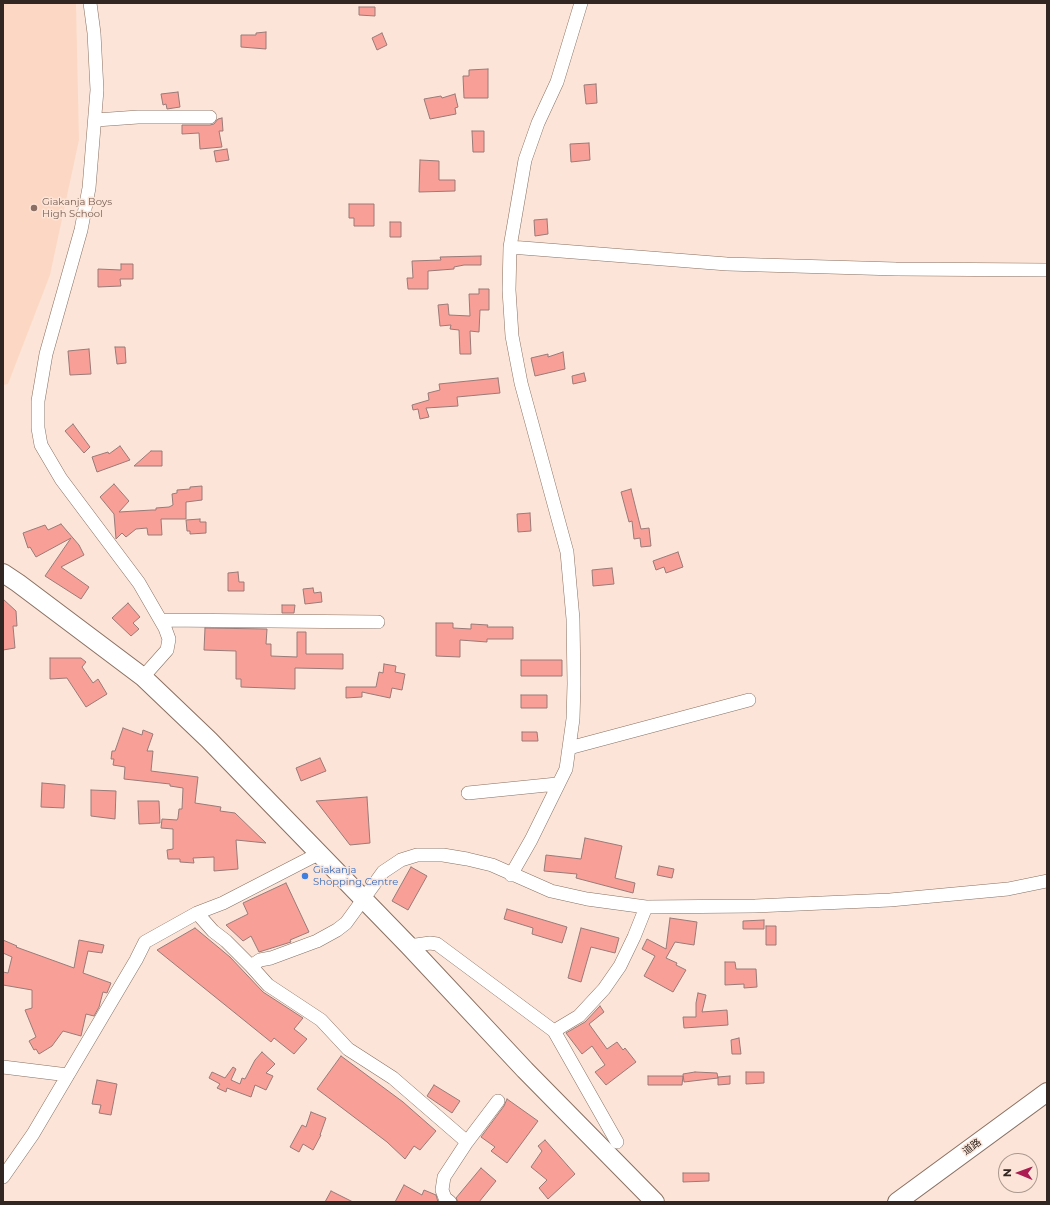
<!DOCTYPE html>
<meta charset="utf-8">
<style>
body{margin:0}
#map{position:relative;width:1050px;height:1205px;overflow:hidden;background:#fce5d8;font-family:Montserrat,sans-serif}
canvas{display:block}
.frame{position:absolute;inset:0;border:4px solid #312621;pointer-events:none}
.north{position:absolute;left:998px;top:1153px;width:40px;height:40px;box-sizing:border-box;background:#fce5d8;border:1px solid #ab998f;border-radius:50%;rotate:271deg;font-size:11px;font-weight:700;line-height:16px;text-align:center;color:#312621}
.north::after{content:'';display:block;margin:auto;width:14px;height:18px;background:#ac1b52;clip-path:polygon(50% 0,100% 100%,50% 72%,0 100%)}
</style>
<div id="map">
<canvas width="1050" height="1205"></canvas>
<div class="frame"></div>
<div class="north">N</div>
</div>
<script>
const context = document.querySelector('canvas').getContext('2d');
context.lineJoin = 'round';
function paint(path, color) {
  context.fillStyle = color;
  context.fill(path, 'evenodd');
}
function toPath(rows) {
  const path = new Path2D();
  for (const r of rows) {
    path.moveTo(r[0], r[1]);
    for (let i = 2; i < r.length; i += 2) path.lineTo(r[i], r[i + 1]);
  }
  return path;
}
function strokePath(path, color, width, dash) {
  context.strokeStyle = color;
  context.lineWidth = width;
  context.lineCap = dash ? 'butt' : 'round';
  context.setLineDash(dash || []);
  context.stroke(path);
}
function label(font, color, halo, rows, align = 'center') {
  context.font = font + ' Montserrat,"Noto Sans SC",sans-serif';
  context.lineWidth = 3;
  context.setLineDash([]);
  context.textBaseline = 'middle';
  context.strokeStyle = halo;
  context.fillStyle = color;
  for (const [text, x, y, turn = 0] of rows) {
    context.save();
    context.translate(x, y);
    context.rotate((+turn || 0) * Math.PI / 180);
    context.textAlign = isNaN(turn) ? turn : align;
    if (halo) context.strokeText(text, 0, 0);
    context.fillText(text, 0, 0);
    context.restore();
  }
}
paint(toPath([
 [3,3,76,3,79,140,50,275,8,384,3,385]
]), '#fcd8c4');
const building = toPath([
 [359,7,375,7,375,16,359,15,359,7],
 [266,32,266,49,241,47,241,35,256,35,256,33,266,32],
 [382,33,387,45,377,50,372,38,382,33],
 [488,69,488,98,464,98,463,76,469,76,469,70,488,69],
 [596,84,597,103,586,104,584,85,596,84],
 [178,92,180,107,167,109,166,104,163,105,161,94,178,92],
 [455,94,458,107,455,108,456,114,430,119,424,99,441,96,442,98,455,94],
 [222,118,223,131,219,131,222,147,200,149,199,133,182,134,182,125,210,125,214,124,218,119,222,118],
 [472,131,484,131,484,152,473,152,472,131],
 [589,143,590,160,571,162,570,144,589,143],
 [227,149,229,160,216,162,214,151,227,149],
 [420,160,439,161,439,180,455,180,455,191,419,192,420,160],
 [349,204,374,204,374,226,354,226,354,218,349,218,349,204],
 [547,219,548,234,535,236,534,220,547,219],
 [390,222,401,222,401,237,390,237,390,222],
 [481,256,481,265,464,265,454,267,454,269,428,271,428,289,408,289,407,278,413,278,412,261,441,260,440,257,481,256],
 [121,264,133,264,133,279,120,279,121,286,98,287,98,269,121,270,121,264],
 [479,289,489,289,489,310,480,310,479,332,470,331,471,354,460,354,459,330,450,329,451,325,440,326,438,305,448,304,449,315,470,316,469,294,479,294,479,289],
 [115,347,125,347,126,363,117,364,115,347],
 [89,349,91,374,70,375,68,351,89,349],
 [563,352,565,369,535,376,531,358,548,354,548,357,563,352],
 [584,373,586,381,573,384,572,376,584,373],
 [498,378,500,393,457,397,458,406,426,408,429,417,420,419,418,409,413,410,412,405,429,400,428,393,440,390,439,384,498,378],
 [73,424,90,447,84,453,65,431,73,424],
 [120,446,130,460,97,472,92,457,108,452,109,454,120,446],
 [151,451,162,451,162,466,134,466,151,451],
 [114,484,129,501,119,512,152,510,156,510,156,508,169,507,173,505,172,494,177,493,177,490,190,489,190,487,202,486,202,500,186,502,186,519,161,519,162,535,148,535,147,528,136,529,126,537,122,533,116,539,114,514,100,497,114,484],
 [631,489,641,529,649,528,651,546,641,547,640,538,634,539,632,521,629,522,621,492,631,489],
 [530,513,531,531,518,532,517,514,530,513],
 [200,519,200,522,206,522,206,533,190,534,190,531,187,531,186,520,200,519],
 [61,524,79,545,84,555,61,567,89,587,81,599,45,576,71,538,36,557,30,547,28,548,23,533,45,525,48,530,61,524],
 [678,552,683,567,666,573,664,567,656,570,653,561,678,552],
 [612,568,614,584,593,586,592,570,612,568],
 [238,572,239,582,244,582,244,591,228,591,228,573,238,572],
 [313,588,314,593,321,592,322,602,305,604,303,589,313,588],
 [3,599,16,611,17,626,13,626,15,648,3,650,3,599],
 [128,603,140,617,133,623,139,629,131,636,112,618,128,603],
 [282,605,295,605,294,613,282,613,282,605],
 [436,623,453,623,453,628,471,629,471,624,488,625,487,627,513,627,513,639,487,639,487,642,460,640,460,657,436,656,436,623],
 [205,628,267,629,266,644,271,644,271,656,297,657,297,632,306,632,306,654,343,654,343,669,295,668,295,689,241,687,241,679,236,679,236,651,204,650,205,628],
 [50,658,81,658,86,662,82,667,93,683,98,679,107,694,86,707,67,678,50,679,50,658],
 [521,660,562,660,562,676,521,676,521,660],
 [384,664,396,666,395,672,405,674,402,690,392,688,390,698,362,692,362,697,346,698,346,687,376,687,379,672,383,673,384,664],
 [521,695,547,695,547,708,521,708,521,695],
 [123,728,142,735,143,730,153,734,147,751,153,751,151,771,198,777,195,803,221,807,220,811,235,813,266,843,236,840,238,869,214,871,214,857,193,858,194,863,180,862,180,859,168,859,167,850,173,849,173,829,161,828,162,819,177,820,178,818,179,809,182,809,183,788,170,786,170,784,124,779,125,767,113,765,114,759,111,759,112,751,115,751,123,728],
 [522,732,537,732,538,741,522,741,522,732],
 [320,758,326,771,301,781,296,768,320,758],
 [42,783,65,785,64,808,41,807,42,783],
 [91,790,116,791,115,819,91,816,91,790],
 [367,797,370,843,350,845,316,801,367,797],
 [138,801,159,801,160,823,139,824,138,801],
 [585,838,622,846,615,878,635,883,633,893,576,878,577,874,544,871,546,855,581,859,585,838],
 [659,866,674,869,672,878,657,875,659,866],
 [411,867,427,876,408,910,392,901,411,867],
 [286,883,309,932,290,940,291,942,259,952,251,936,243,941,226,925,248,914,243,903,286,883],
 [507,909,567,927,562,943,532,934,533,928,504,919,507,909],
 [670,918,697,922,694,945,675,942,666,958,677,963,676,965,686,970,673,992,644,976,655,956,642,949,647,939,666,949,670,918],
 [764,920,764,929,743,929,743,921,764,920],
 [766,926,776,926,776,945,766,945,766,926],
 [195,928,230,957,263,992,303,1018,294,1029,307,1039,294,1054,274,1038,271,1042,157,950,195,928],
 [581,928,619,938,615,953,591,947,581,982,568,978,581,928],
 [3,940,17,946,16,947,74,968,79,940,104,945,102,953,88,951,83,973,111,983,107,993,103,992,99,1007,94,1016,86,1014,81,1036,63,1031,52,1046,39,1054,36,1049,34,1050,29,1041,36,1037,25,1010,32,1008,32,990,3,985,3,972,8,973,12,957,3,953,3,940],
 [725,962,735,962,736,969,756,969,757,987,744,988,744,984,725,985,725,962],
 [698,993,706,995,702,1012,727,1010,728,1025,684,1028,683,1017,696,1017,696,1003,698,993],
 [600,1006,604,1012,589,1024,607,1049,617,1042,623,1050,625,1048,636,1062,606,1085,595,1072,605,1065,592,1046,582,1054,566,1033,585,1022,600,1006],
 [739,1038,741,1054,732,1054,731,1040,739,1038],
 [262,1052,275,1064,266,1073,273,1076,266,1090,255,1085,251,1097,227,1088,226,1092,217,1088,220,1084,209,1078,212,1072,225,1078,233,1067,236,1069,231,1080,240,1084,242,1078,245,1079,255,1060,262,1052],
 [341,1056,403,1102,436,1131,420,1150,414,1146,405,1159,387,1142,317,1089,341,1056],
 [695,1072,717,1073,718,1078,684,1082,683,1074,695,1072],
 [746,1072,764,1072,764,1083,746,1084,746,1072],
 [648,1076,683,1076,682,1085,648,1085,648,1076],
 [730,1076,730,1084,718,1085,718,1077,730,1076],
 [97,1080,117,1084,111,1115,99,1113,101,1105,92,1104,97,1080],
 [434,1085,460,1101,452,1113,427,1096,434,1085],
 [507,1099,538,1121,507,1163,491,1151,495,1147,481,1137,504,1106,507,1099],
 [311,1112,326,1118,320,1135,321,1135,313,1150,303,1144,299,1152,290,1147,302,1125,306,1127,311,1112],
 [545,1140,575,1174,548,1199,539,1188,547,1180,531,1167,542,1151,538,1146,545,1140],
 [481,1168,496,1181,479,1202,458,1202,456,1198,481,1168],
 [683,1173,709,1173,709,1181,683,1182,683,1173],
 [404,1185,422,1195,424,1190,436,1195,438,1202,395,1202,404,1185],
 [331,1191,353,1202,325,1202,331,1191]
]);
paint(building, '#f89f97');
strokePath(building, '#997a77', 1);
const minor = toPath([
 [90,3,94,33,97,90,89,188,81,230,46,354,38,401,38,428,41,445,61,479,139,583,165,628,169,639,167,650,143,677],
 [96,120,138,117,210,117],
 [510,247,727,264,896,269,1047,270],
 [161,620,378,622],
 [569,748,749,700],
 [468,793,557,784],
 [511,875,531,840,566,769,573,719,574,684,573,619,567,552,521,383,512,336,509,290,510,247,525,160,538,123,557,82,581,3],
 [197,913,213,931,226,941,251,966,260,960,271,958,317,941,337,930,346,923,383,872,401,860,417,855,443,855,467,859,492,865,551,891,587,899,646,907,755,906,890,900,1008,889,1047,881],
 [409,946,430,943,437,944,554,1031,579,1016,604,989,620,966,634,937,646,907],
 [251,966,268,985,321,1020,348,1049,393,1078,467,1142,444,1177,442,1190,445,1198,450,1202],
 [554,1031,617,1142],
 [3,1067,68,1075],
 [467,1142,498,1101],
 [3,1177,33,1134,136,960,145,942,197,913,223,903,318,854]
]);
const secondary = toPath([
 [3,573,18,583,143,677,209,740,409,946,525,1070,655,1202],
 [897,1202,1047,1092]
]);
strokePath(minor, '#896f61', 14);
strokePath(secondary, '#896f61', 20);
strokePath(minor, '#fff', 13);
strokePath(secondary, '#fff', 18);
for (const [x, y, r, color] of [
 [34,208,4,"#8d6e63"],
 [305,876,4,"#3f7fe0"]
]) {
  const dot = new Path2D();
  dot.arc(x, y, r, 0, 2 * Math.PI);
  context.fillStyle = color;
  context.fill(dot);
  strokePath(dot, '#fce5d8', 1.5);
}
label('10px', '#785e54', '#fce5d8', [
 ["Giakanja Boys",42,202],
 ["High School",42,214]
], 'left');
label('10px', '#366cbe', '#fce5d8', [
 ["Giakanja",313,870],
 ["Shopping Centre",313,882]
], 'left');
label('10px', '#312621', '#fce5d8', [
 ["道路",972,1147,-36]
]);
</script>
